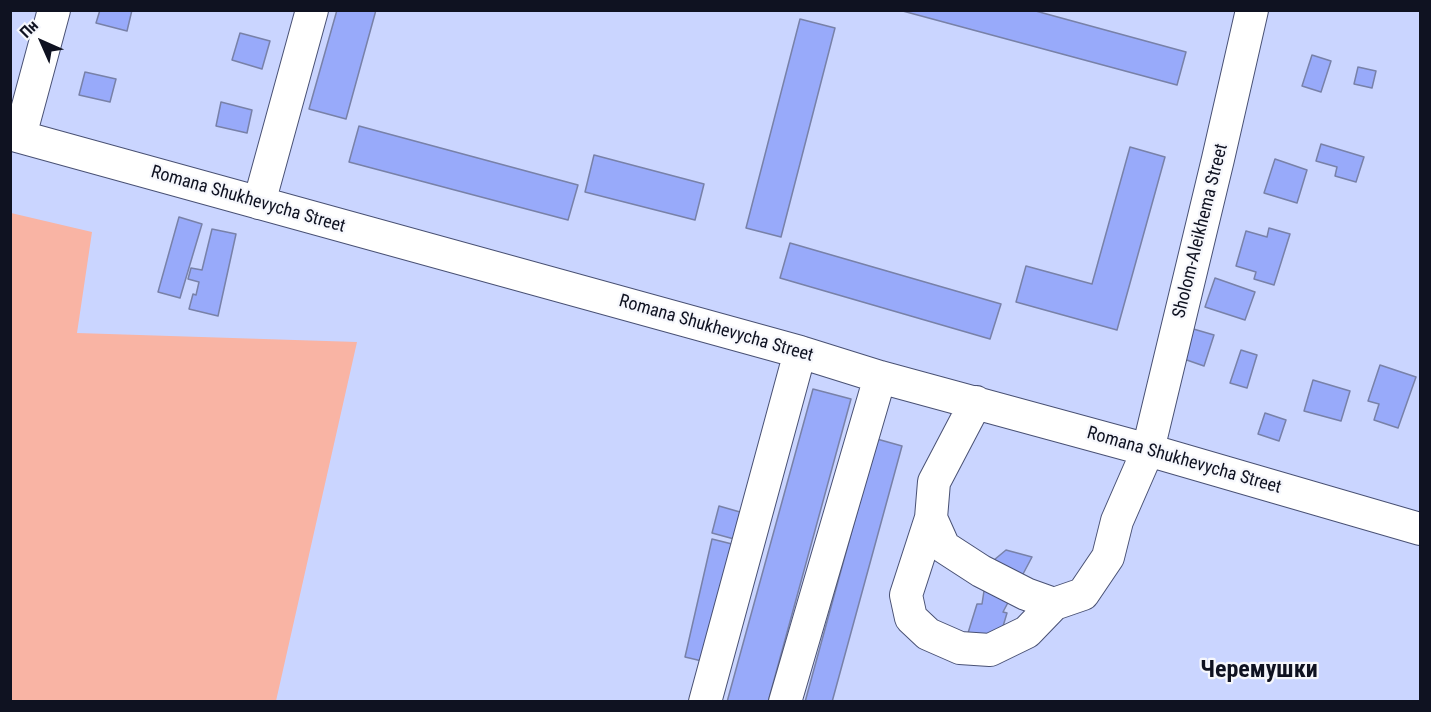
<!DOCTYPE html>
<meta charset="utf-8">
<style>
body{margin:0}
#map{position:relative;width:1431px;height:712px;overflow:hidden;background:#cad5ff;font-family:"Roboto Condensed",sans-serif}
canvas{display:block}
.frame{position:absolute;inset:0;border:12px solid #0f1221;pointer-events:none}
.north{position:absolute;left:12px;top:12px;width:60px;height:60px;-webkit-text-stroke:4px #f6f7fc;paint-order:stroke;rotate:315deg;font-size:16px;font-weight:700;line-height:24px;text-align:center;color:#0f1221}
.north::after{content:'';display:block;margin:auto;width:21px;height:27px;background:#0f1221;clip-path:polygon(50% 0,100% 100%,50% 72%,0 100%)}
</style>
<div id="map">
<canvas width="1431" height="712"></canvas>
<div class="frame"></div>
<div class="north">Пн</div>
</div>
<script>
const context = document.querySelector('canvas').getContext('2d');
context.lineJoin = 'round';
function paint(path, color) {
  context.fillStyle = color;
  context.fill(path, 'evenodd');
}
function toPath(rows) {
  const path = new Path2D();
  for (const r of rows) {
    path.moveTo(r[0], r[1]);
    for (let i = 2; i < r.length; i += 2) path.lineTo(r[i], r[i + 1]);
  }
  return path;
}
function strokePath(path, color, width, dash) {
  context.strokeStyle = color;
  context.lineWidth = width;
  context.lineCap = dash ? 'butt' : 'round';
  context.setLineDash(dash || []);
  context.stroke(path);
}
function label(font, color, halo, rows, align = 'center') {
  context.font = font + ' "Roboto Condensed",sans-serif';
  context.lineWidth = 4.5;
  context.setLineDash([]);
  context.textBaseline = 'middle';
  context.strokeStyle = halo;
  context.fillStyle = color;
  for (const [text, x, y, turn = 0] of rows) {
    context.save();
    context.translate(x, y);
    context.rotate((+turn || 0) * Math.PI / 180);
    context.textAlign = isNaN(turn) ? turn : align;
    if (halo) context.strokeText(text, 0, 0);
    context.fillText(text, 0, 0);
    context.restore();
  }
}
paint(toPath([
 [11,213,92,232,77,333,357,342,276,701,11,701]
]), '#f9b4a4');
const building = toPath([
 [100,10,132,10,127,31,96,23,100,10],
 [337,10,376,10,346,119,309,109,337,10],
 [899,10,1032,10,1186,52,1177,85,899,10],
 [800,19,835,28,781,237,746,228,800,19],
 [240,33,270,41,262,69,232,60,240,33],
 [1312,55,1331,61,1321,92,1302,86,1312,55],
 [1358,67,1376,71,1372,88,1354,84,1358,67],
 [85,72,116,79,110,102,79,95,85,72],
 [221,102,252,110,247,133,216,126,221,102],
 [359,126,578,185,568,220,349,162,359,126],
 [1321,144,1364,157,1356,182,1335,176,1337,167,1316,161,1321,144],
 [1130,147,1165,157,1117,330,1016,302,1026,266,1092,284,1130,147],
 [594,155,704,184,695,220,585,192,594,155],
 [1275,159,1307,170,1297,203,1264,193,1275,159],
 [179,217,202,224,180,298,158,292,179,217],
 [1269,228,1290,234,1274,285,1254,279,1256,272,1236,266,1246,231,1267,237,1269,228],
 [212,229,236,234,218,316,189,309,193,294,196,295,199,282,188,279,191,268,202,270,212,229],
 [790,243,1001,304,990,339,780,278,790,243],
 [1215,278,1255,292,1245,320,1205,307,1215,278],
 [1190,328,1214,335,1204,366,1181,358,1190,328],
 [1241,350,1257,355,1247,388,1230,383,1241,350],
 [1380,365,1416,377,1398,428,1374,420,1379,404,1368,401,1380,365],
 [1313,380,1350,391,1341,421,1304,411,1313,380],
 [813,389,851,399,768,702,727,702,813,389],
 [1265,413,1286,420,1279,441,1258,434,1265,413],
 [877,439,902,446,832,702,805,702,877,439],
 [719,506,740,512,734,539,712,533,719,506],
 [712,539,732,544,706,662,685,657,712,539],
 [1006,550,1032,557,1003,612,1007,613,998,643,968,633,977,604,982,604,988,565,1006,550]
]);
paint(building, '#98aafa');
strokePath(building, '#7881a8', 1.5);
const minor = toPath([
 [10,134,800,352,880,377,1148,450,1420,529],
 [20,136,54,10],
 [259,203,312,10],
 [976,402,934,482,931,518,944,547,981,571,1026,594,1054,604,1083,594,1108,557,1117,521,1148,450,1218,159,1252,10],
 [931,518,906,595,911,618,928,634,960,648,990,650,1027,632,1054,604],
 [705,702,800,352],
 [785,702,880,377]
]);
strokePath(minor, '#495174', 34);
strokePath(minor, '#fff', 32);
label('18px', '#0f1221', '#f6f7fc', [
 ["Romana Shukhevycha Street",248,200,16],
 ["Sholom-Aleikhema Street",1201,231,-76],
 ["Romana Shukhevycha Street",716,329,16],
 ["Romana Shukhevycha Street",1184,461,16]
]);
label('bold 24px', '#0f1221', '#f6f7fc', [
 ["Черемушки",1259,671]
]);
</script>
